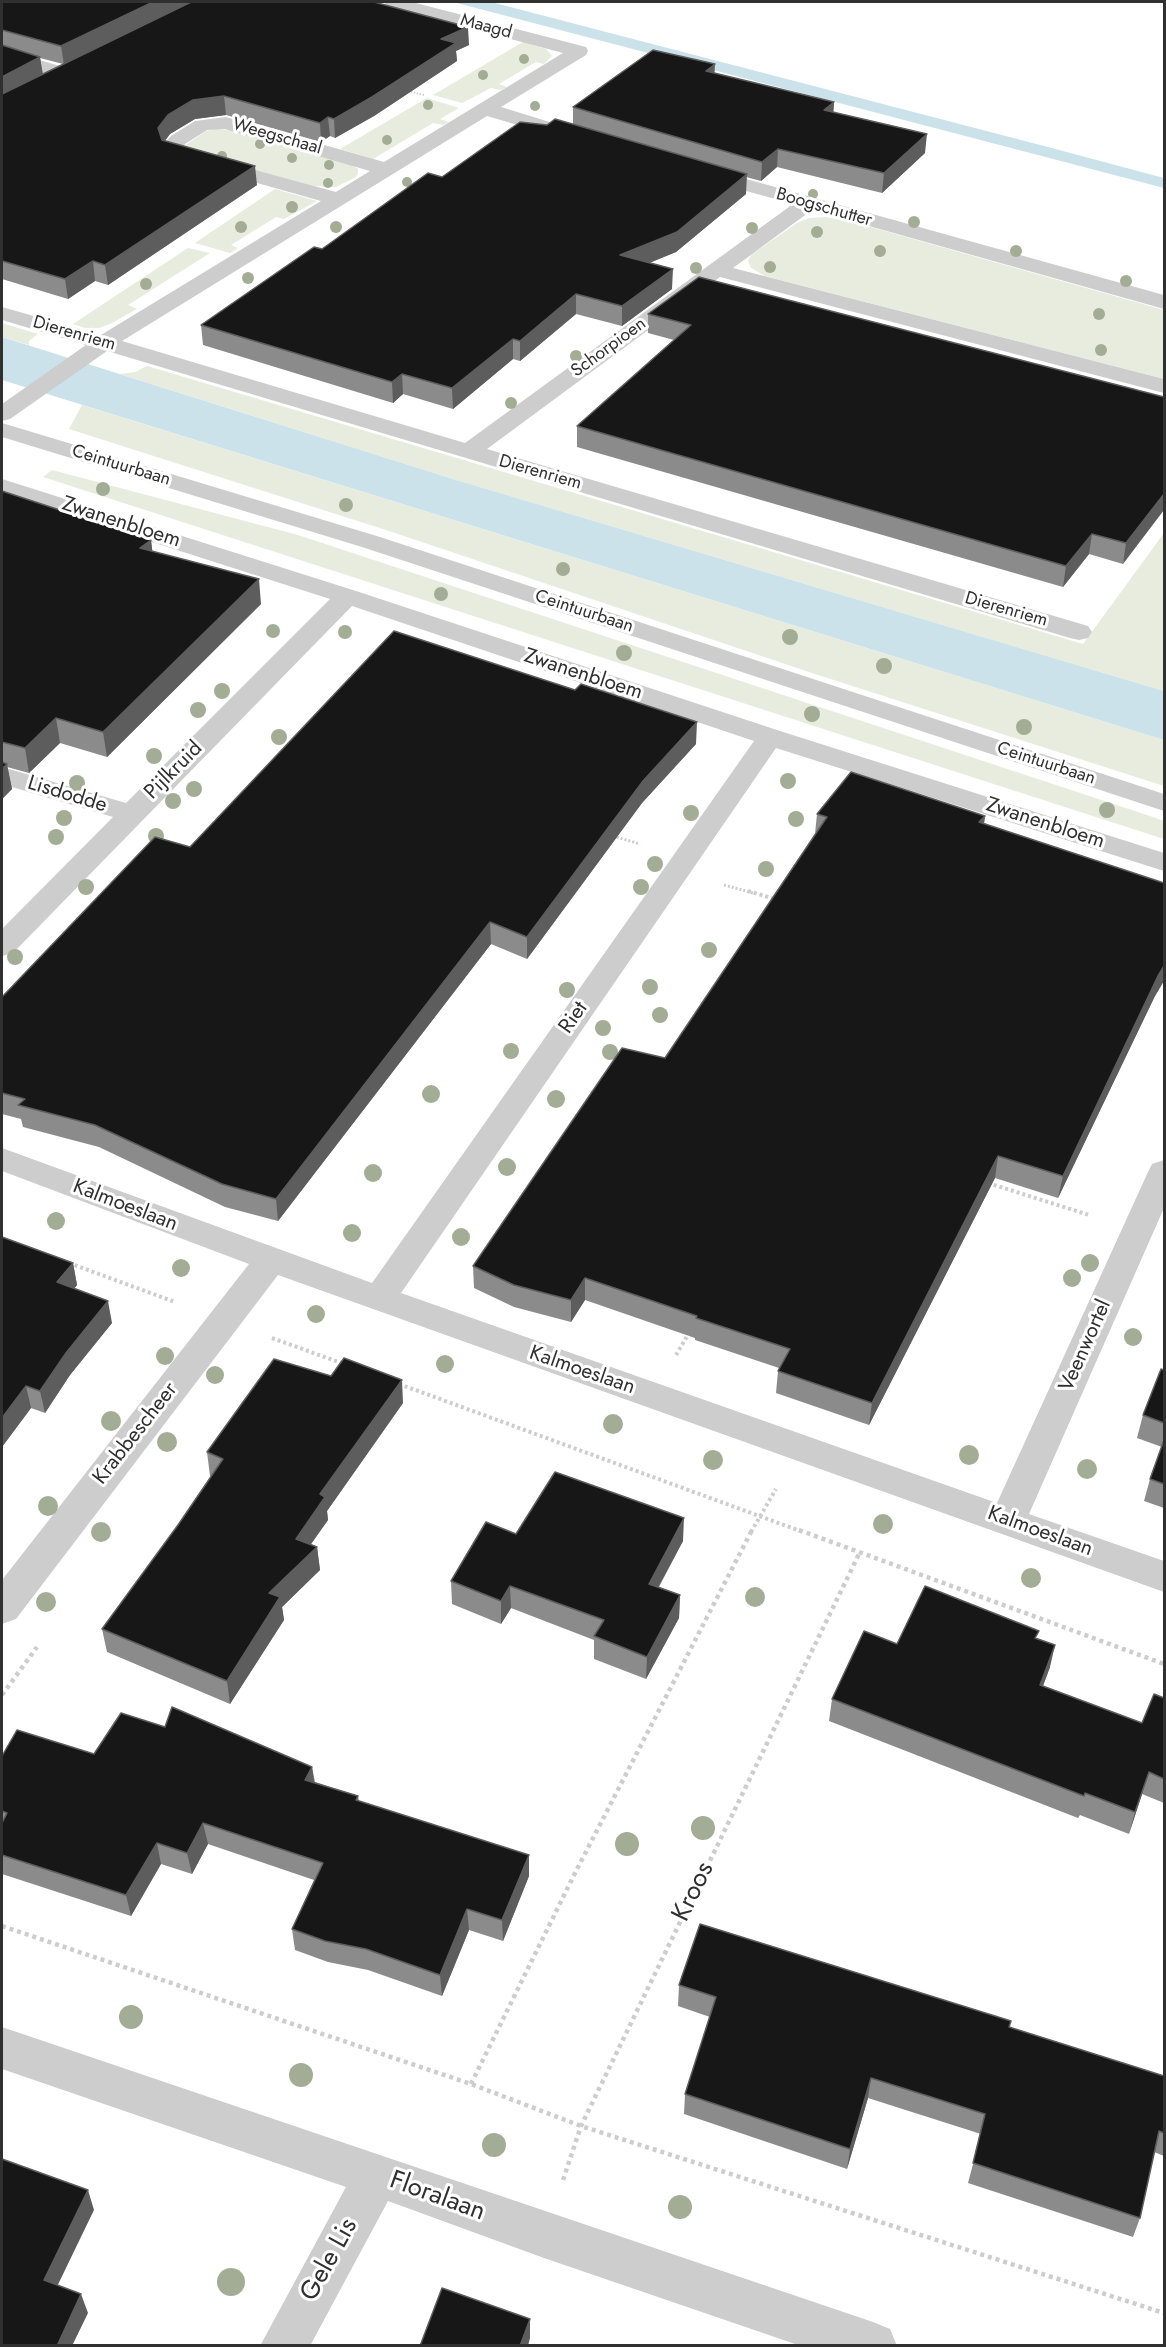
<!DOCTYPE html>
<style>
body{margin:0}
#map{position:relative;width:1166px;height:2347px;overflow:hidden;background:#fff;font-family:Jost,sans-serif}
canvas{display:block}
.frame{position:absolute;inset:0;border:3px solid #303030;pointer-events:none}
</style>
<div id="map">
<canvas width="1166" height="2347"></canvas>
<div class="frame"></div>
</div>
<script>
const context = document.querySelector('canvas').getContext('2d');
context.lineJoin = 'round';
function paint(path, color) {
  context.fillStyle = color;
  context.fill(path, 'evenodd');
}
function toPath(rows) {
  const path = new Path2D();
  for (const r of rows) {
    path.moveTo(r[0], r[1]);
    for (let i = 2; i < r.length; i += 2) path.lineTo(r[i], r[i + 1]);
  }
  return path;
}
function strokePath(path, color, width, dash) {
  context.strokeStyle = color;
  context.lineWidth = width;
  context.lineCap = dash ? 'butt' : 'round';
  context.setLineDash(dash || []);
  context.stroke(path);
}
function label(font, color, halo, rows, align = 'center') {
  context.font = font + ' Jost,sans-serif';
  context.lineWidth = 6;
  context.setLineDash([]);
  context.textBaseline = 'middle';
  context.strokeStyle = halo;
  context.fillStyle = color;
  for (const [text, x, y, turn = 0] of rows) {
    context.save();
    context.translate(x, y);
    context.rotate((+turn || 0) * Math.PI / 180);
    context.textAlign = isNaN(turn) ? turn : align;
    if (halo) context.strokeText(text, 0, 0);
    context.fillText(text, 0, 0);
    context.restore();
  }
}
paint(toPath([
 [523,42,546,49,552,56,544,64,536,62,499,84,507,87,501,90,491,88,462,103,433,95],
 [427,98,459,108,440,119,449,122,443,125,433,123,373,159,340,149],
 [215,129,235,130,352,165,358,169,358,173,356,177,336,187,314,186,195,154,184,146,206,131],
 [275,189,317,201,284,219,276,217,231,245,238,248,230,253,195,243],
 [825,217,853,222,1164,310,1164,379,765,276,751,268,748,261,751,255,797,223,809,218],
 [188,248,210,253,128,305,137,309,112,323,99,328,85,328,73,324],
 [2,323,38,334,29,341,29,345,2,337],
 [147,366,1083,644,1164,533,1164,691,453,479,120,374,135,372],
 [82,405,1164,740,1164,786,815,674,389,531,69,429],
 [52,470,298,535,1150,816,1164,821,1164,839,43,477]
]), '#e7ecde');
paint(toPath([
 [453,2,491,2,1048,147,1164,178,1164,188],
 [2,337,453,479,1164,691,1164,740,2,380]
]), '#cbe2eb');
strokePath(toPath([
 [408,91,424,95]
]), '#cdcdcd', 2, [1.5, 1.5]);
strokePath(toPath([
 [613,836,640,844],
 [724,885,753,893]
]), '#cdcdcd', 3, [2, 2]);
strokePath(toPath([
 [748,891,775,899],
 [988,1183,1089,1215],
 [69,1263,175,1302],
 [272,1338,344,1364],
 [676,1355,689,1333],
 [399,1384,803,1532],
 [751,1532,776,1489]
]), '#cdcdcd', 4, [3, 3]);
strokePath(toPath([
 [799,1530,1164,1664],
 [2,1695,37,1647],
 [2,1926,471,2084,581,2126,1164,2313],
 [471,2084,575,1873,752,1530],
 [563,2180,581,2126,859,1554]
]), '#cdcdcd', 4.5, [4, 4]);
paint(toPath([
 [384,2,412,2,586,47,588,51,586,55,501,107,582,132,585,136,582,140,575,142,487,116,122,341,465,443,793,204,696,177,693,173,696,169,703,167,1164,295,1164,309,812,210,733,268,1164,379,1164,393,720,277,487,449,1088,626,1092,632,1088,638,1079,640,1070,638,107,351,10,419,2,421,2,404,86,345,2,320,2,307,101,335,321,201,165,157,162,146,171,136,195,121,226,117,384,162,563,53,387,6,384,2],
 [225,129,370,171,336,192,182,150,185,144,207,130,225,129],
 [2,49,70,69,72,73,70,77,63,79,2,61,2,49],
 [2,479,356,591,780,731,1164,853,1164,871,776,748,401,1293,997,1503,1148,1172,1152,1164,1164,1160,1164,1208,1029,1514,1164,1561,1164,1592,278,1275,16,1619,2,1624,2,1580,249,1264,2,1171,2,1148,372,1283,754,741,352,606,13,953,2,956,2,929,113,817,2,784,2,767,126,803,330,599,2,494,2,479],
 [2,2027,873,2322,890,2329,897,2346,801,2346,544,2258,388,2201,310,2346,260,2346,346,2187,2,2069,2,2027]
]), '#cdcdcd');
paint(toPath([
 [2,423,380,537,1164,794,1164,811,362,547,2,437,2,423]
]), '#cdcdcd');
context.fillStyle = '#a3ad95';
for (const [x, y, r] of [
 [524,59,5],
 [483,75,5],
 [428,105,5],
 [535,106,5],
 [387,140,5],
 [260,144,5],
 [222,156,5],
 [292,158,5],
 [329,165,5],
 [407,182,5],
 [328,183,5],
 [813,194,5],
 [292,207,6],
 [914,222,6],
 [241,227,6],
 [336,227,6],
 [752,228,6],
 [817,232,6],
 [880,251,6],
 [1016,251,6],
 [770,267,6],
 [696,268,6],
 [248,278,6],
 [1126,281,6],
 [146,284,6],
 [1099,314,6],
 [1101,350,6],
 [576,356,6],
 [511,403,6],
 [103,489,7],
 [346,505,7],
 [563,569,7],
 [441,594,7],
 [273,631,7],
 [345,632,7],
 [790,637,8],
 [624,653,8],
 [884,666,8],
 [222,691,8],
 [198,710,8],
 [812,714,8],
 [1024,727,8],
 [279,737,8],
 [154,756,8],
 [788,781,8],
 [77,783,8],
 [194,789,8],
 [173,801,8],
 [1107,810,8],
 [691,813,8],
 [64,818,8],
 [796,819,8],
 [156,836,8],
 [56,837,8],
 [655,864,8],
 [766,869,8],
 [86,887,8],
 [641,887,8],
 [709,950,8],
 [15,957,8],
 [650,987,8],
 [567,990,8],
 [660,1015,8],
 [603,1028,8],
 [511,1051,8],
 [610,1052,8],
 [431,1094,9],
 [556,1099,9],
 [507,1167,9],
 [373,1173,9],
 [56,1221,9],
 [352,1233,9],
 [461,1237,9],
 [1090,1263,9],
 [181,1268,9],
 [1072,1278,9],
 [316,1314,9],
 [1133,1337,9],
 [165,1356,9],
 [445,1364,9],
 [215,1375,9],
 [111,1421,10],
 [613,1424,10],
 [167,1442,10],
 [969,1455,10],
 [713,1460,10],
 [1087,1469,10],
 [48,1506,10],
 [883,1524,10],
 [101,1532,10],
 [1031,1578,10],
 [755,1597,10],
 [46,1602,10],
 [703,1828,12],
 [627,1844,12],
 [131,2017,12],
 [301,2075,12],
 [494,2145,12],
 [680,2207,12],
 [231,2282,14]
]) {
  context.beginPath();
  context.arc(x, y, r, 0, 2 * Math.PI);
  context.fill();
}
paint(toPath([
 [2,2,469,45,456,51,457,61,374,116,335,138,330,136,321,142,226,115,195,119,170,134,165,141,257,185,108,285,95,281,68,299,2,279],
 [40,58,63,64,43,74],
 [714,73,834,102,833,112,925,153,882,193,777,167,761,181,746,177,746,194,676,252,649,263,672,289,622,326,576,314,520,361,513,359,453,409,403,394,393,403,203,345,201,325,322,249,442,177,573,124,573,107],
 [648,314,1164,397,1123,564,1089,554,1063,587,577,447,577,426,674,340,648,333],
 [2,491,151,540,152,551,261,604,107,757,60,743,29,773,7,767,12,789,2,799],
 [696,744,642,803,527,959,491,944,278,1221,225,1207,99,1147,23,1127,21,1119,2,1114,2,997,190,847],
 [817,814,985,816,984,824,1154,998,1058,1198,995,1178,869,1425,776,1393,778,1371,779,1368,695,1340,695,1338,585,1300,571,1322,514,1307,474,1288,473,1266,665,1058,815,834],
 [2,1237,73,1263,77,1285,74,1289,112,1323,70,1375,45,1413,31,1408,2,1447],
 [1164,1370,1164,1508,1144,1501,1150,1479,1162,1447,1137,1438,1143,1415],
 [403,1403,327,1511,328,1520,311,1544,317,1547,320,1570,282,1607,284,1620,230,1704,107,1652,102,1629,178,1525,211,1476,210,1476,207,1452],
 [516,1534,683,1541,659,1587,680,1595,679,1618,646,1679,594,1659,594,1640,511,1608,501,1624,452,1604,451,1581],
 [1037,1638,1050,1667,1043,1686,1142,1723,1164,1698,1164,1803,1142,1794,1129,1834,1080,1815,1078,1818,829,1721,832,1699,897,1644],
 [165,1727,312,1767,315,1782,358,1796,359,1801,529,1855,529,1876,503,1941,469,1930,442,1996,368,1970,328,1962,295,1950,292,1929,314,1880,208,1844,192,1874,161,1864,131,1916,2,1874,2,1756,94,1754],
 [679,1985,1009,2027,1164,2076,1164,2156,1154,2152,1140,2218,1133,2237,968,2183,981,2134,868,2098,847,2169,684,2114,685,2094,710,2017,678,2006]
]), '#8b8b8b');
paint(toPath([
 [153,2,192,2,64,65,61,46],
 [468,27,469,45,456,51,457,61,374,116,335,138,334,119,441,39],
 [40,57,43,76,2,97,2,77],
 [715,64,714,82,706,71],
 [224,96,226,115,195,119,170,134,160,147,158,128,168,115,193,100],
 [834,102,833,121,824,110],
 [328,117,330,136,321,142,320,123],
 [927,134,925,153,882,193,884,173],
 [778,149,777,167,761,181,762,162],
 [255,166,257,185,108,285,105,265],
 [747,174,746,194,676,252,620,275,620,255],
 [93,261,95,281,68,299,65,279],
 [673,269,672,289,622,326,622,306],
 [576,294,576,314,520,361,520,341],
 [513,339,513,359,453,409,452,388],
 [402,374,403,394,393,403,392,382],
 [1164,494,1164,510,1123,564,1126,543],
 [1092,534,1089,554,1063,587,1066,566],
 [151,540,154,564,140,548],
 [259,579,261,604,107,757,103,732],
 [56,718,60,743,29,773,25,748],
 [697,722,696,744,642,803,527,959,527,937,643,781],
 [7,764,12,789,2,799,2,769],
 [985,816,982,837,979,822],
 [490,922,491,944,278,1221,276,1199],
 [1164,966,1164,981,1154,998,1058,1198,1063,1176,1158,976],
 [998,1156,995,1178,869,1425,872,1403],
 [73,1263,77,1285,61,1304,57,1282],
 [585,1278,585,1300,571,1322,571,1300],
 [108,1301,112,1323,70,1375,45,1413,40,1391,66,1353],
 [402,1380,403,1403,327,1511,328,1520,299,1561,296,1539,320,1494],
 [26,1386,31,1408,2,1447,2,1418],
 [684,1518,683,1541,648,1606,649,1584],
 [317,1547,320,1570,282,1607,284,1620,230,1704,227,1681,269,1593],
 [510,1586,511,1608,501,1624,501,1601],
 [680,1595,679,1618,646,1679,647,1657],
 [1055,1645,1050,1667,1035,1707,1040,1685],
 [312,1767,315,1788,305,1780],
 [1149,1772,1142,1794,1129,1834,1135,1812],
 [203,1823,208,1844,192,1874,187,1853],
 [157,1843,161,1864,131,1916,126,1895],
 [529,1855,529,1876,503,1941,502,1920],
 [467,1909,469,1930,442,1996,440,1975],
 [871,2078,868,2098,847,2169,850,2149],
 [88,2190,94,2210,51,2299,44,2280],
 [81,2294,88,2313,72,2346,57,2346],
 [530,2319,530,2338,528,2346,520,2346]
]), '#5d5d5d');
const building = toPath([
 [2,2,153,2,61,46,2,30,2,2],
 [191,2,374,2,468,27,441,39,456,43,372,97,334,119,328,117,320,123,224,96,193,100,168,115,158,128,162,140,255,166,105,265,93,261,65,279,2,261,2,94,191,2],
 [2,45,40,57,2,77,2,45],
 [653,50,715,64,706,71,834,102,824,110,927,134,884,173,778,149,762,162,573,107,653,50],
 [555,119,747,174,677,232,620,255,673,269,622,306,576,294,520,341,513,339,452,388,402,374,392,382,201,325,314,247,322,249,428,173,442,177,520,122,547,125,555,119],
 [699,277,1164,397,1164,494,1126,543,1092,534,1066,566,577,426,691,325,648,314,699,277],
 [2,491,151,540,140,548,259,579,103,732,56,718,25,748,2,742,2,491],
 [394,631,575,690,581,684,697,722,643,781,527,937,490,922,276,1199,222,1184,95,1125,18,1105,25,1099,2,1093,2,997,155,837,190,847,394,631],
 [2,762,7,764,2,769,2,762],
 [851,772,985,816,979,822,1164,883,1164,966,1158,976,1063,1176,998,1156,872,1403,778,1371,790,1349,696,1318,697,1316,585,1278,571,1300,514,1285,473,1266,622,1048,665,1058,827,817,817,814,851,772],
 [2,1237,73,1263,57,1282,108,1301,66,1353,40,1391,26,1386,2,1418,2,1237],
 [344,1358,402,1380,320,1494,325,1497,296,1539,317,1547,269,1593,280,1597,227,1681,102,1629,178,1525,223,1459,207,1452,274,1359,331,1376,344,1358],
 [1161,1369,1164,1370,1164,1423,1143,1415,1161,1369],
 [1164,1440,1164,1484,1150,1479,1164,1440],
 [555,1472,684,1518,649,1584,680,1595,647,1657,594,1636,604,1620,510,1586,501,1601,451,1581,486,1522,516,1534,555,1472],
 [925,1586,1039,1631,1035,1638,1055,1645,1040,1685,1142,1723,1154,1694,1164,1698,1164,1779,1149,1772,1135,1812,1085,1793,1084,1796,832,1699,864,1631,897,1644,925,1586],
 [172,1707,312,1767,305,1780,358,1796,356,1800,529,1855,502,1920,467,1909,440,1975,366,1949,325,1941,292,1929,323,1863,203,1823,187,1853,157,1843,126,1895,2,1855,2,1823,7,1813,2,1811,2,1756,17,1730,94,1754,121,1713,165,1727,172,1707],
 [700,1924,1011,2021,1009,2027,1164,2076,1164,2133,1159,2131,1140,2218,973,2163,985,2114,871,2078,850,2149,685,2094,716,1997,679,1985,700,1924],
 [2,2159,88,2190,44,2280,81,2294,57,2346,2,2346,2,2159],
 [442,2288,530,2319,520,2346,420,2346,442,2288]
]);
paint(building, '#171717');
strokePath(building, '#5d5d5d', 1.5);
label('18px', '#303030', '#fff', [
 ["Maagd",486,27,15],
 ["Weegschaal",277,137,16],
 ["Boogschutter",824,208,16],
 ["Dierenriem",74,334,16],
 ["Schorpioen",609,348,-36],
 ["Ceintuurbaan",121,466,17],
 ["Dierenriem",540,473,16],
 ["Dierenriem",1006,610,16],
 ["Ceintuurbaan",584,612,18],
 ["Ceintuurbaan",1046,764,18]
]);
label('21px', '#303030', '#fff', [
 ["Zwanenbloem",121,523,18],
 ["Zwanenbloem",583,675,18],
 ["Pijlkruid",174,771,-45],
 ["Lisdodde",67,795,17],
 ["Zwanenbloem",1045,824,18],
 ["Riet",574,1018,-55],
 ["Kalmoeslaan",125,1206,21],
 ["Veenwortel",1086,1346,-66],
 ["Kalmoeslaan",582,1371,19],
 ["Krabbescheer",136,1434,-52],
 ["Kalmoeslaan",1040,1532,20]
]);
label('26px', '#303030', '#fff', [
 ["Kroos",694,1892,-64],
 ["Floralaan",437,2197,20],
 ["Gele Lis",330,2260,-61]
]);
</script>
